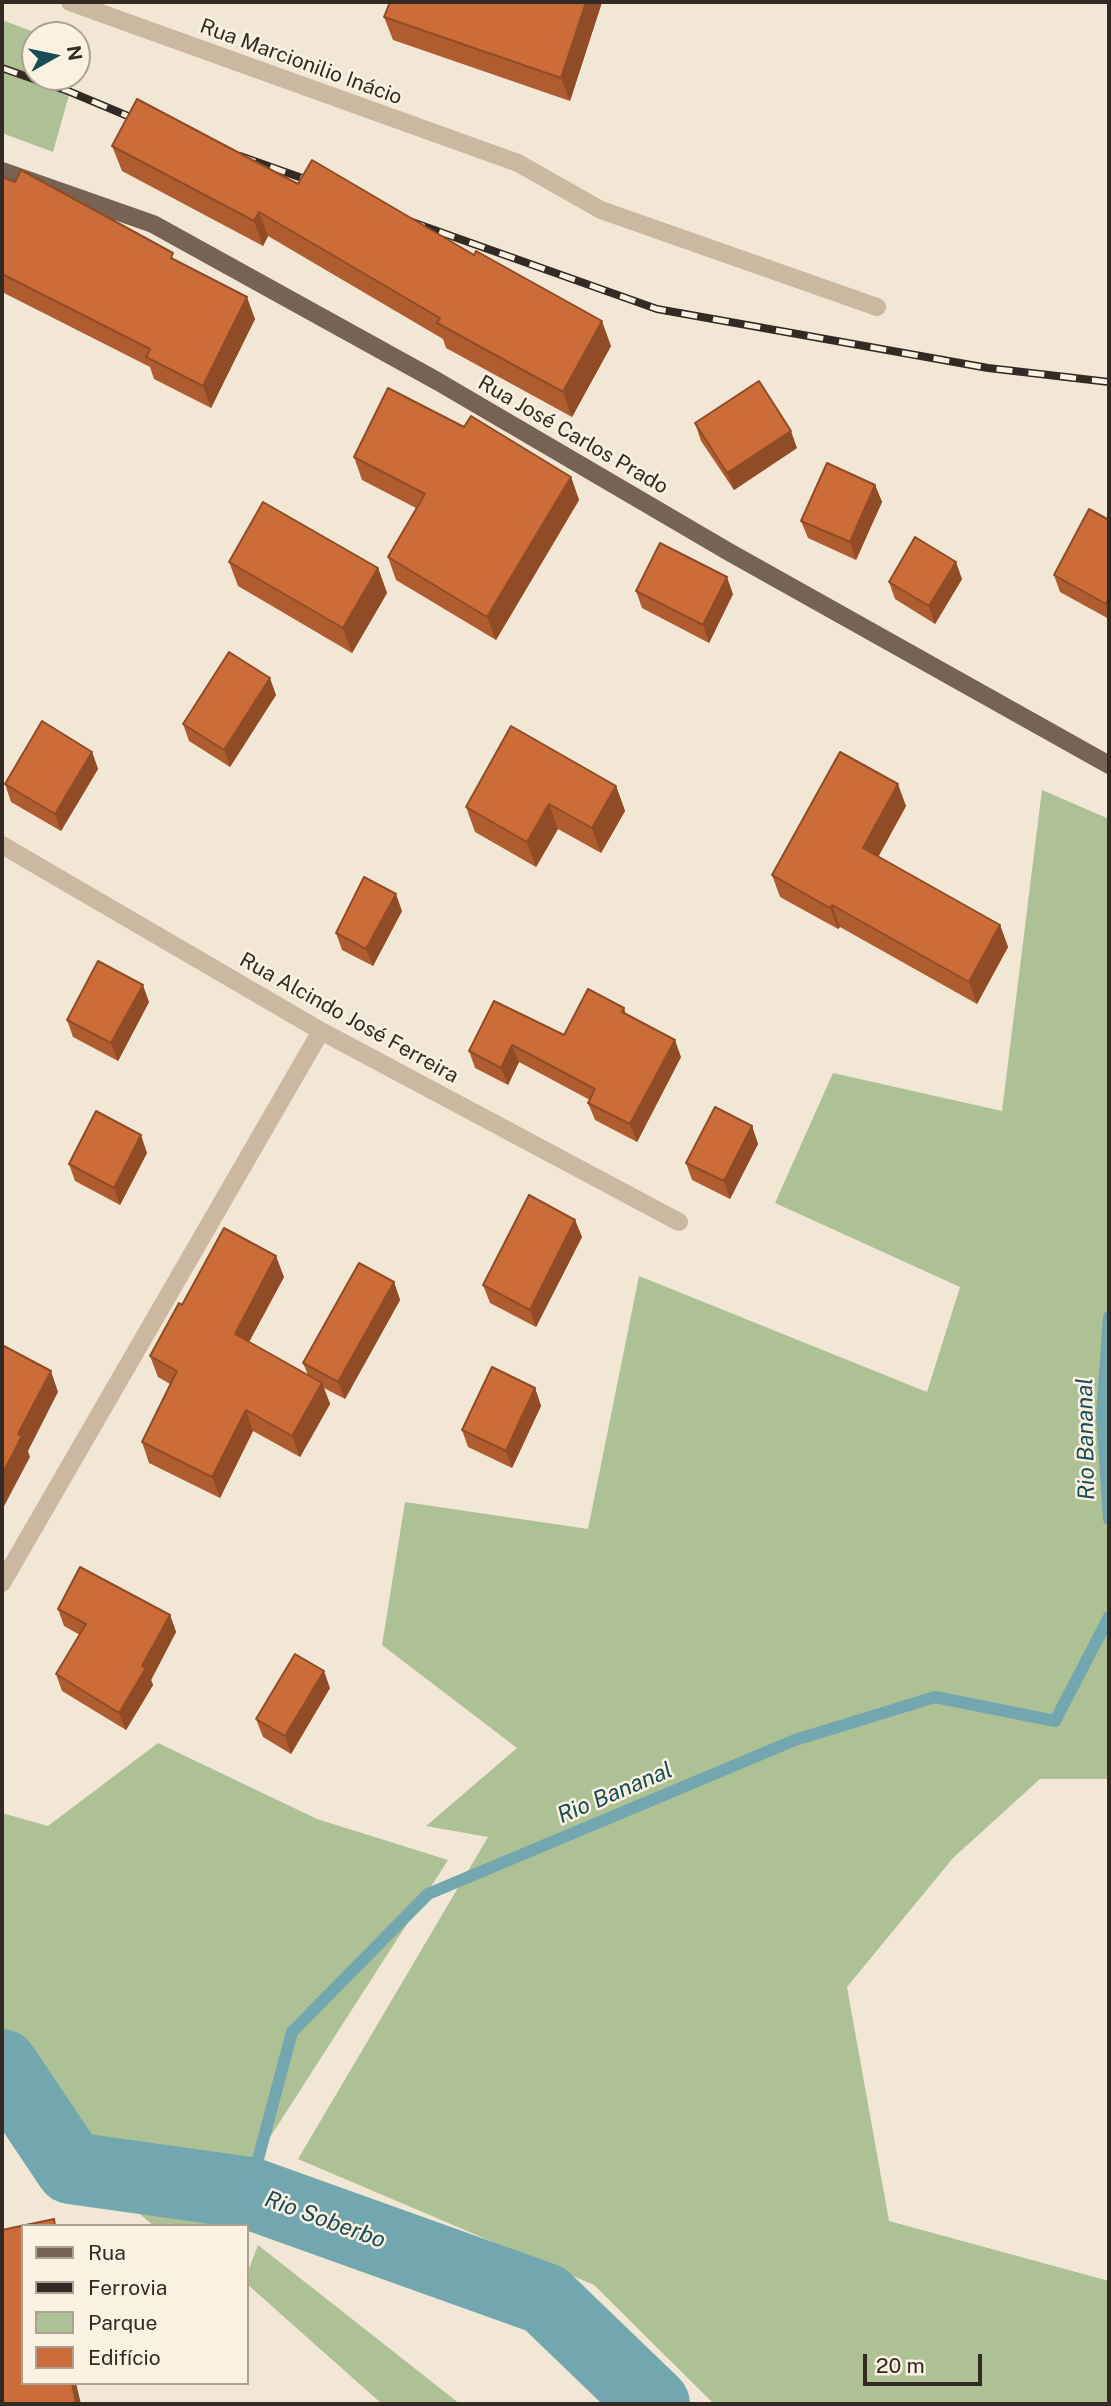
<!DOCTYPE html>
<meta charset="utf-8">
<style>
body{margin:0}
#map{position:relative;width:1111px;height:2406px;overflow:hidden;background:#f2e7d5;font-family:"Public Sans",sans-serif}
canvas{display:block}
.frame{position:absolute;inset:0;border:4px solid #332a24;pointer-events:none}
.legend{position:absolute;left:21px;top:2224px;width:228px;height:161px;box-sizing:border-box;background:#faf1e1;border:2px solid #aaa195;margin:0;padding:9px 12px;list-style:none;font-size:21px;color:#332a24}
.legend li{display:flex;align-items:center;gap:14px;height:35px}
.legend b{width:35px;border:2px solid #aaa195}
.north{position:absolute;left:21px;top:21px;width:70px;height:70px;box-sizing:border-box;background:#faf1e1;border:2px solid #aaa195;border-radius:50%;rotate:81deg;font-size:19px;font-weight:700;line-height:28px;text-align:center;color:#332a24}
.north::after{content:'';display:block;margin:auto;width:24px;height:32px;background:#184c56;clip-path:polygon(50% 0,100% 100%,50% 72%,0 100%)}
.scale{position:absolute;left:863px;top:2354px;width:119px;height:32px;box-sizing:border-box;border:4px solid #332a24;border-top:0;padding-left:9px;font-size:21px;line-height:24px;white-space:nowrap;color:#332a24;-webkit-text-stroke:5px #faf1e1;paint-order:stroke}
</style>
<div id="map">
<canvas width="1111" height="2406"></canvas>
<div class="frame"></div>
<ul class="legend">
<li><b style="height:9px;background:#766354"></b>Rua</li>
<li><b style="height:9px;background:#332a24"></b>Ferrovia</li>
<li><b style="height:19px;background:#adc195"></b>Parque</li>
<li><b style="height:19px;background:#cc6c38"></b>Edifício</li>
</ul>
<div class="north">N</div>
<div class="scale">20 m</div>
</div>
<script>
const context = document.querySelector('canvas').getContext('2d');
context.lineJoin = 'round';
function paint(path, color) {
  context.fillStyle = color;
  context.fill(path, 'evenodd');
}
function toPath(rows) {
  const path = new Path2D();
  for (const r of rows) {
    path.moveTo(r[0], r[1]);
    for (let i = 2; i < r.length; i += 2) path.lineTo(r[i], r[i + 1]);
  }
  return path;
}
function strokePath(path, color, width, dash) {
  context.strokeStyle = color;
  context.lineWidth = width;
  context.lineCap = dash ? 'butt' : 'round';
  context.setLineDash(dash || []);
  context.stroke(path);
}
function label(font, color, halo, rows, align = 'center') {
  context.font = font + ' "Public Sans",sans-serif';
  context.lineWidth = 5;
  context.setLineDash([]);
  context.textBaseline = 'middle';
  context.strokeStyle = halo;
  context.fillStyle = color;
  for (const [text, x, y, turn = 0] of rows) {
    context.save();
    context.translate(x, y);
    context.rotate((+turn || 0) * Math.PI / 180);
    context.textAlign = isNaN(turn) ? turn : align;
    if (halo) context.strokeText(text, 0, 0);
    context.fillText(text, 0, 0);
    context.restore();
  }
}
paint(toPath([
 [2,20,42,35,35,35,35,77,74,77,53,152,2,133],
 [1042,790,1109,819,1109,1779,1040,1779,953,1858,847,1987,889,2221,1109,2281,1109,2404,714,2404,594,2285,298,2159,488,1837,426,1826,517,1748,382,1645,405,1502,588,1529,639,1276,927,1392,960,1287,775,1203,833,1073,1002,1111],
 [158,1743,317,1819,448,1860,213,2226,154,2226,2,2099,2,1813,48,1826],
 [258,2245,460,2404,382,2404,247,2284,247,2274]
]), '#adc195');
strokePath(toPath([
 [1109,1317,1102,1416,1109,1519],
 [249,2193,292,2032,428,1894,795,1740,935,1697,1055,1721,1109,1617]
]), '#73a7b0', 12);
strokePath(toPath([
 [2,2065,71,2168,249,2193,545,2299,654,2404]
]), '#73a7b0', 72);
strokePath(toPath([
 [70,2,518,163,601,210,877,307],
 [2,845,321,1031,679,1222],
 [2,1583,321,1031]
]), '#cab8a1', 18);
strokePath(toPath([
 [2,171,153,224,437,381,729,552,1109,765]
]), '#766354', 18);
const rail = toPath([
 [2,68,68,91,147,124],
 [240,156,319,184],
 [409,221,657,309,988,368,1109,382]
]);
strokePath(rail, '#332a24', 8);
strokePath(rail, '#faf1e1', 5, [16]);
paint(toPath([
 [602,2,570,101,393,40,384,17],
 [112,146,298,184,611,346,572,417,446,348,443,339,268,236,263,246,122,171],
 [2,177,176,261,255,319,211,408,154,379,150,367,2,292],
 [695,423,797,448,734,490,701,441],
 [464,427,571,477,579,500,496,640,396,580,388,557,416,508,362,480,354,457],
 [875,485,882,502,856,560,808,538,801,521],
 [1109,520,1109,619,1060,592,1054,575],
 [229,562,378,568,387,593,352,653,238,586],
 [962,579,935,624,895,599,889,582],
 [636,591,733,594,709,643,642,608],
 [276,695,230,767,189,741,183,724],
 [92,752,98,769,61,831,11,802,5,784],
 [616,786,625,811,601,853,558,829,536,867,475,832,466,807],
 [906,806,878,857,1000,925,1008,947,977,1004,840,927,838,929,780,897,772,875],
 [402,911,373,966,342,950,336,933],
 [149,1002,118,1061,73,1037,67,1020],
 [624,1008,626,1014,681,1057,637,1142,595,1120,588,1103,590,1100,519,1062,508,1085,475,1068,469,1051,564,1035],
 [752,1126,758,1144,730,1199,692,1180,686,1163],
 [147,1153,120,1205,75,1181,69,1164],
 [575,1220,582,1237,536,1327,490,1303,483,1285],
 [284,1277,249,1342,308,1375,303,1363,394,1282,400,1300,345,1399,324,1388,330,1404,300,1457,253,1431,220,1498,149,1463,142,1442,170,1384,158,1377,150,1356,182,1305],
 [535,1388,541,1406,512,1468,468,1447,462,1430],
 [58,1609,170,1615,176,1632,151,1680,153,1685,126,1730,62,1691,56,1674,80,1635,64,1626],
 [330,1688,291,1754,263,1737,256,1719]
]), '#af5d30');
paint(toPath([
 [586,2,602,2,570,101,561,78],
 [259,212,268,236,263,246,254,221],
 [247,297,255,319,211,408,203,386],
 [602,321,611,346,572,417,563,392],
 [791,431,797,448,734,490,727,473],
 [571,477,579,500,496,640,487,617],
 [875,485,882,502,856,560,850,542],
 [956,562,962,579,935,624,929,606],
 [378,568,387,593,352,653,343,628],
 [727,577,733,594,709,643,703,625],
 [270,678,276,695,230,767,224,750],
 [92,752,98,769,61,831,55,814],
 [898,784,906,806,871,870,863,848],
 [616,786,625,811,601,853,592,828],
 [549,804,558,829,536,867,527,842],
 [396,894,402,911,373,966,366,949],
 [832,905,840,927,838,929,830,908],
 [1000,925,1008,947,977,1004,969,982],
 [143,985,149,1002,118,1061,111,1043],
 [675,1040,681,1057,637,1142,630,1124],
 [512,1045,519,1062,508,1085,501,1068],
 [752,1126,758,1144,730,1199,724,1181],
 [141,1135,147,1153,120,1205,114,1188],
 [575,1220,582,1237,536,1327,530,1310],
 [276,1256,284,1277,242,1355,235,1334],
 [394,1282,400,1300,345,1399,338,1382],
 [51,1371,58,1392,28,1451,30,1457,2,1510,2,1475,18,1434],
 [322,1383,330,1404,300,1457,292,1436],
 [535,1388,541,1406,512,1468,506,1451],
 [246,1410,253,1431,220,1498,212,1477],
 [170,1615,176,1632,151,1680,153,1685,126,1730,119,1713,142,1666],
 [324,1671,330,1688,291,1754,285,1736],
 [72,2383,76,2383,81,2404,76,2404]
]), '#8f4c27');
const building = toPath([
 [390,2,586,2,561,78,384,17,390,2],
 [137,99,298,184,312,160,474,255,476,251,602,321,563,392,437,323,440,318,259,212,254,221,112,146,137,99],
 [21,170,173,253,171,258,247,297,203,386,146,357,150,349,2,274,2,177,15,182,21,170],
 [759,381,791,431,727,473,695,423,759,381],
 [388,388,464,427,471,416,571,477,487,617,388,557,425,494,354,457,388,388],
 [827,463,875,485,850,542,801,521,827,463],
 [263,502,378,568,343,628,229,562,263,502],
 [1089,509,1109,520,1109,598,1106,604,1054,575,1089,509],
 [915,537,956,562,929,606,889,582,915,537],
 [660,543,727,577,703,625,636,591,660,543],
 [229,652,270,678,224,750,183,724,229,652],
 [42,721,92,752,55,814,5,784,42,721],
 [511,726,616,786,592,828,549,804,527,842,466,807,511,726],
 [840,752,898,784,863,848,1000,925,969,982,832,905,830,908,772,875,840,752],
 [364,877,396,894,366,949,336,933,364,877],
 [98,961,143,985,111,1043,67,1020,98,961],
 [588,989,624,1008,622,1012,675,1040,630,1124,588,1103,595,1089,512,1045,501,1068,469,1051,494,1001,564,1035,588,989],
 [715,1107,752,1126,724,1181,686,1163,715,1107],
 [96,1111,141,1135,114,1188,69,1164,96,1111],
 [529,1195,575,1220,530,1310,483,1285,529,1195],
 [224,1228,276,1256,235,1334,322,1383,292,1436,246,1410,212,1477,142,1442,177,1371,150,1356,179,1303,182,1305,224,1228],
 [359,1263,394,1282,338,1382,303,1363,359,1263],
 [2,1345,51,1371,18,1434,22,1436,2,1475,2,1345],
 [492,1367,535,1388,506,1451,462,1430,492,1367],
 [80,1567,170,1615,142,1666,146,1668,119,1713,56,1674,86,1624,58,1609,80,1567],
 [295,1654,324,1671,285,1736,256,1719,295,1654],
 [54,2219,55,2226,23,2226,23,2383,72,2383,76,2404,2,2404,2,2230,54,2219]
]);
paint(building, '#cc6c38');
strokePath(building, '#8f4c27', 2);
label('21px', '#332a24', '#faf1e1', [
 ["Rua Marcionilio Inácio",301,62,20],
 ["Rua José Carlos Prado",573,435,30],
 ["Rua Alcindo José Ferreira",349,1018,29]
]);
label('italic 23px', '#184c56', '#faf1e1', [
 ["Rio Bananal",1086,1439,-91],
 ["Rio Bananal",615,1793,-23],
 ["Rio Soberbo",325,2220,20]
]);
</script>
